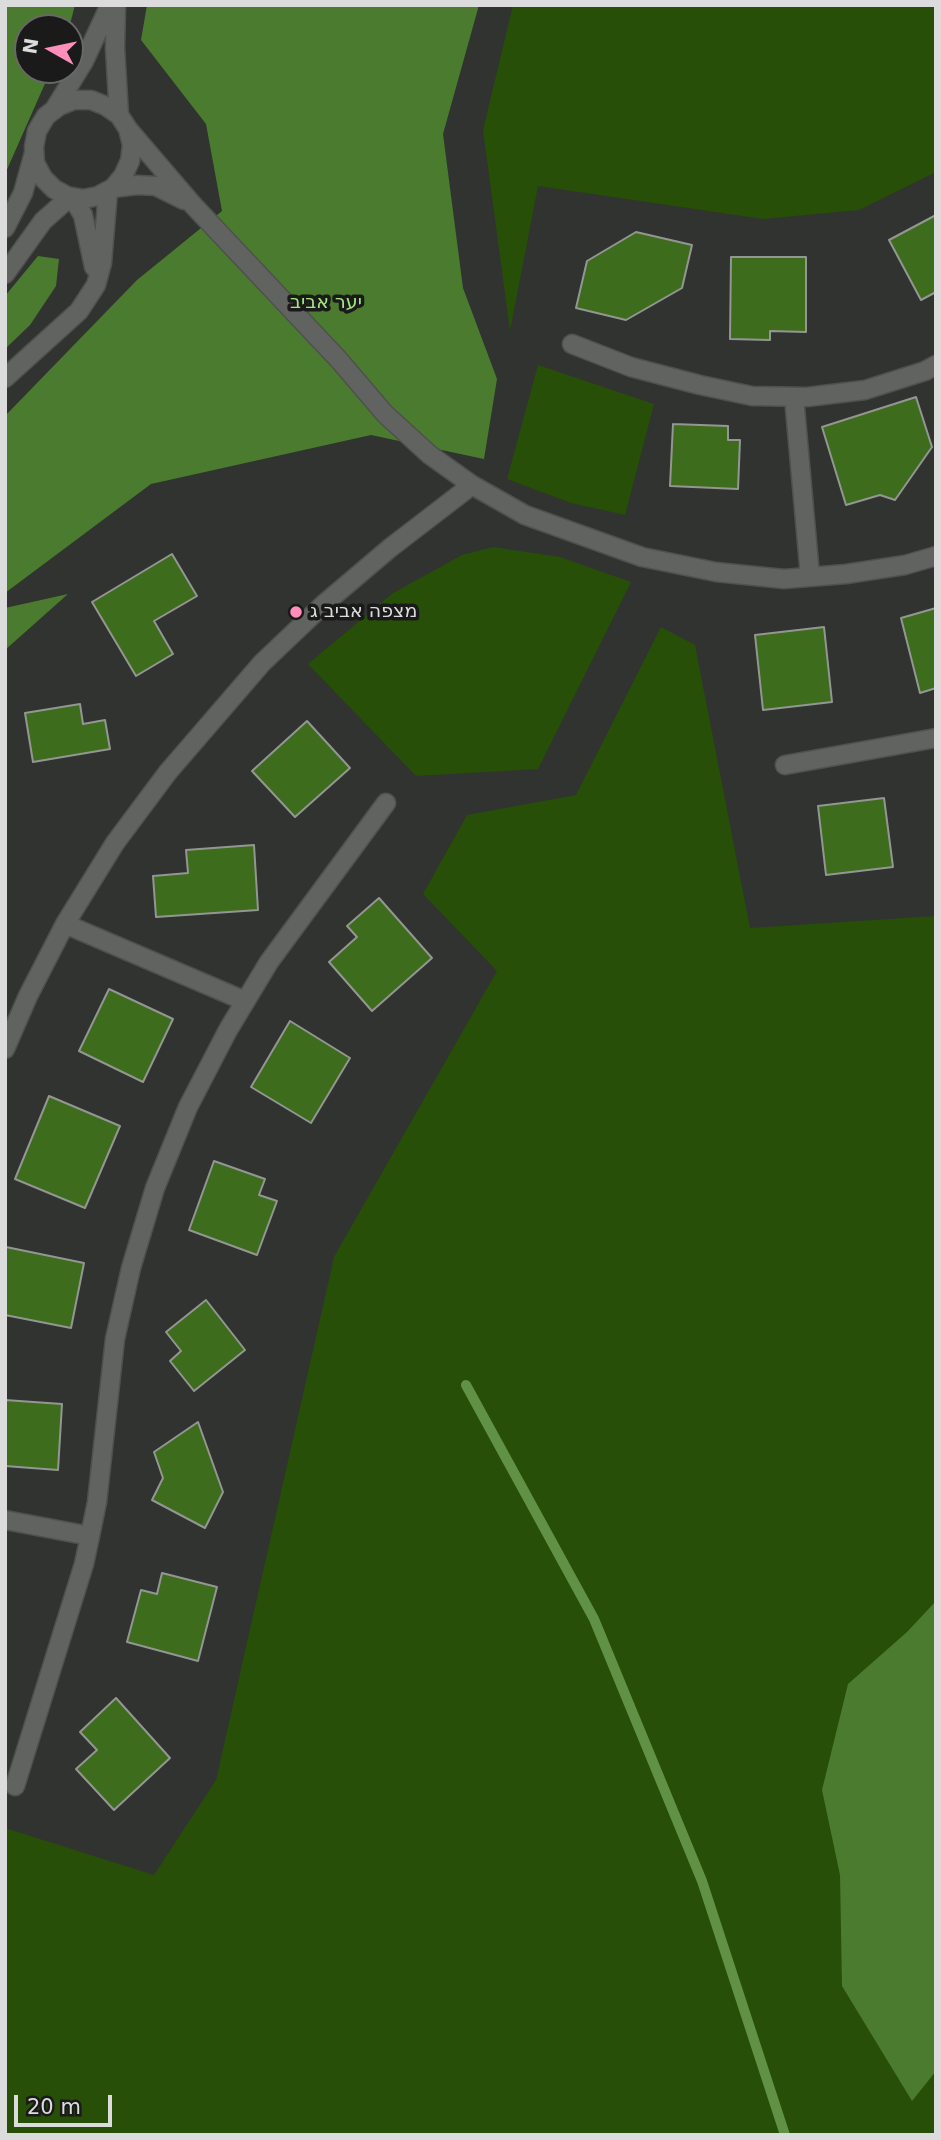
<!DOCTYPE html>
<meta charset="utf-8">
<style>
body{margin:0}
#map{position:relative;width:941px;height:2140px;overflow:hidden;background:#313330;font-family:"DejaVu Sans",sans-serif}
canvas{display:block}
.frame{position:absolute;inset:0;border:7px solid #dbdcdb;pointer-events:none}
.north{position:absolute;left:14px;top:14px;width:70px;height:70px;box-sizing:border-box;background:#191a19;border:2px solid #676867;border-radius:50%;rotate:279deg;font-size:19px;font-weight:700;line-height:28px;text-align:center;color:#dbdcdb}
.north::after{content:'';display:block;margin:auto;width:24px;height:32px;background:#ff8ebb;clip-path:polygon(50% 0,100% 100%,50% 72%,0 100%)}
.scale{position:absolute;left:14px;top:2095px;width:98px;height:32px;box-sizing:border-box;border:4px solid #dbdcdb;border-top:0;padding-left:9px;font-size:21px;line-height:24px;white-space:nowrap;color:#dbdcdb;-webkit-text-stroke:5px #191a19;paint-order:stroke}
</style>
<div id="map">
<canvas width="941" height="2140"></canvas>
<div class="frame"></div>
<div class="north">N</div>
<div class="scale">20 m</div>
</div>
<script>
const context = document.querySelector('canvas').getContext('2d');
context.lineJoin = 'round';
function paint(path, color) {
  context.fillStyle = color;
  context.fill(path, 'evenodd');
}
function toPath(rows) {
  const path = new Path2D();
  for (const r of rows) {
    path.moveTo(r[0], r[1]);
    for (let i = 2; i < r.length; i += 2) path.lineTo(r[i], r[i + 1]);
  }
  return path;
}
function strokePath(path, color, width, dash) {
  context.strokeStyle = color;
  context.lineWidth = width;
  context.lineCap = dash ? 'butt' : 'round';
  context.setLineDash(dash || []);
  context.stroke(path);
}
function label(font, color, halo, rows, align = 'center') {
  context.font = font + ' "DejaVu Sans","Noto Sans Hebrew",sans-serif';
  context.lineWidth = 7;
  context.setLineDash([]);
  context.textBaseline = 'middle';
  context.strokeStyle = halo;
  context.fillStyle = color;
  for (const [text, x, y, turn = 0] of rows) {
    context.save();
    context.translate(x, y);
    context.rotate((+turn || 0) * Math.PI / 180);
    context.textAlign = isNaN(turn) ? turn : align;
    if (halo) context.strokeText(text, 0, 0);
    context.fillText(text, 0, 0);
    context.restore();
  }
}
paint(toPath([
 [513,5,936,5,936,172,859,210,763,219,538,186,510,331,483,130],
 [538,365,654,404,625,515,571,503,507,479],
 [493,547,560,557,631,582,538,769,416,776,308,664,393,593,462,555],
 [661,627,695,645,750,928,936,916,936,2135,5,2135,5,1828,154,1875,216,1780,334,1257,497,971,423,894,467,815,576,795]
]), '#274f07');
paint(toPath([
 [5,5,75,5,69,28,28,28,28,70,51,70,5,174],
 [147,5,479,5,443,134,463,288,497,379,484,459,371,435,151,484,5,593,5,416,137,280,222,211,206,124,141,40],
 [38,256,59,259,56,286,30,325,5,349,5,296],
 [68,594,5,650,5,608],
 [936,1601,936,2071,912,2101,842,1986,840,1875,822,1790,848,1684,907,1632]
]), '#4b7b2e');
strokePath(toPath([
 [466,1385,594,1619,702,1881,785,2135]
]), '#609144', 10);
const building = toPath([
 [936,215,936,292,921,300,889,240,936,215],
 [636,232,692,245,682,288,626,320,576,308,587,261,636,232],
 [731,257,806,257,806,332,770,331,770,340,730,339,731,257],
 [916,397,932,447,895,500,880,495,846,505,822,427,916,397],
 [673,424,728,426,728,440,740,440,738,489,670,486,673,424],
 [172,554,197,596,154,621,173,654,136,676,92,602,172,554],
 [936,608,936,688,920,693,901,618,936,608],
 [824,627,832,702,763,710,755,635,824,627],
 [80,704,83,724,105,720,110,749,33,762,25,713,80,704],
 [307,721,350,768,295,817,252,771,307,721],
 [884,798,893,867,826,875,818,806,884,798],
 [254,845,258,910,156,917,153,876,188,873,186,850,254,845],
 [379,898,432,958,372,1011,329,962,357,937,347,926,379,898],
 [109,989,173,1019,143,1082,79,1051,109,989],
 [290,1021,350,1058,311,1123,251,1087,290,1021],
 [49,1096,120,1126,85,1208,15,1179,49,1096],
 [214,1161,265,1179,259,1195,277,1201,257,1255,189,1230,214,1161],
 [6,1247,84,1263,71,1328,5,1315,6,1247],
 [206,1300,245,1350,194,1391,170,1361,181,1351,166,1332,206,1300],
 [5,1400,62,1404,58,1470,5,1466,5,1400],
 [198,1422,223,1492,205,1528,152,1500,163,1478,154,1452,198,1422],
 [162,1573,217,1587,198,1661,127,1642,141,1590,157,1594,162,1573],
 [116,1698,170,1758,114,1810,76,1769,97,1750,80,1732,116,1698]
]);
paint(building, '#3d6c1d');
strokePath(building, '#949693', 2);
const minor = toPath([
 [116,5,115,48,119,115],
 [54,110,84,61,110,5],
 [128,129,132,145,130,161,123,176,113,188,98,196,83,199,67,196,54,189,43,178,35,163,34,147,37,131,46,116,59,106,74,100,91,100,106,106,119,115,128,129,193,205,339,360,385,414,430,455,472,485,525,515,642,557,716,572,784,579,846,574,905,565,936,556],
 [113,188,137,185,156,186,184,200],
 [72,197,83,215,94,267],
 [5,228,23,193,34,153],
 [5,274,43,221,70,197],
 [572,344,631,367,700,385,752,396,807,397,865,390,925,371,936,365],
 [5,378,79,311,96,285,102,263,108,191],
 [794,397,810,576],
 [785,765,936,738],
 [65,924,245,1001],
 [5,1049,28,996,65,924,115,843,168,772,262,663,324,604,390,548,472,485],
 [5,1520,90,1536],
 [15,1786,84,1564,90,1536,97,1502,115,1339,131,1268,155,1188,188,1107,228,1030,269,962,386,803]
]);
strokePath(minor, '#4f504f', 21);
strokePath(minor, '#616360', 18);
for (const [x, y, r, color] of [
 [296,612,7,"#ff8ebb"]
]) {
  const dot = new Path2D();
  dot.arc(x, y, r, 0, 2 * Math.PI);
  context.fillStyle = color;
  context.fill(dot);
  strokePath(dot, '#191a19', 2.5);
}
label('19px', '#a3e67f', '#191a19', [
 ["יער אביב",326,303]
]);
label('19px', '#dbdcdb', '#191a19', [
 ["מצפה אביב ג",310,612]
], 'left');
</script>
